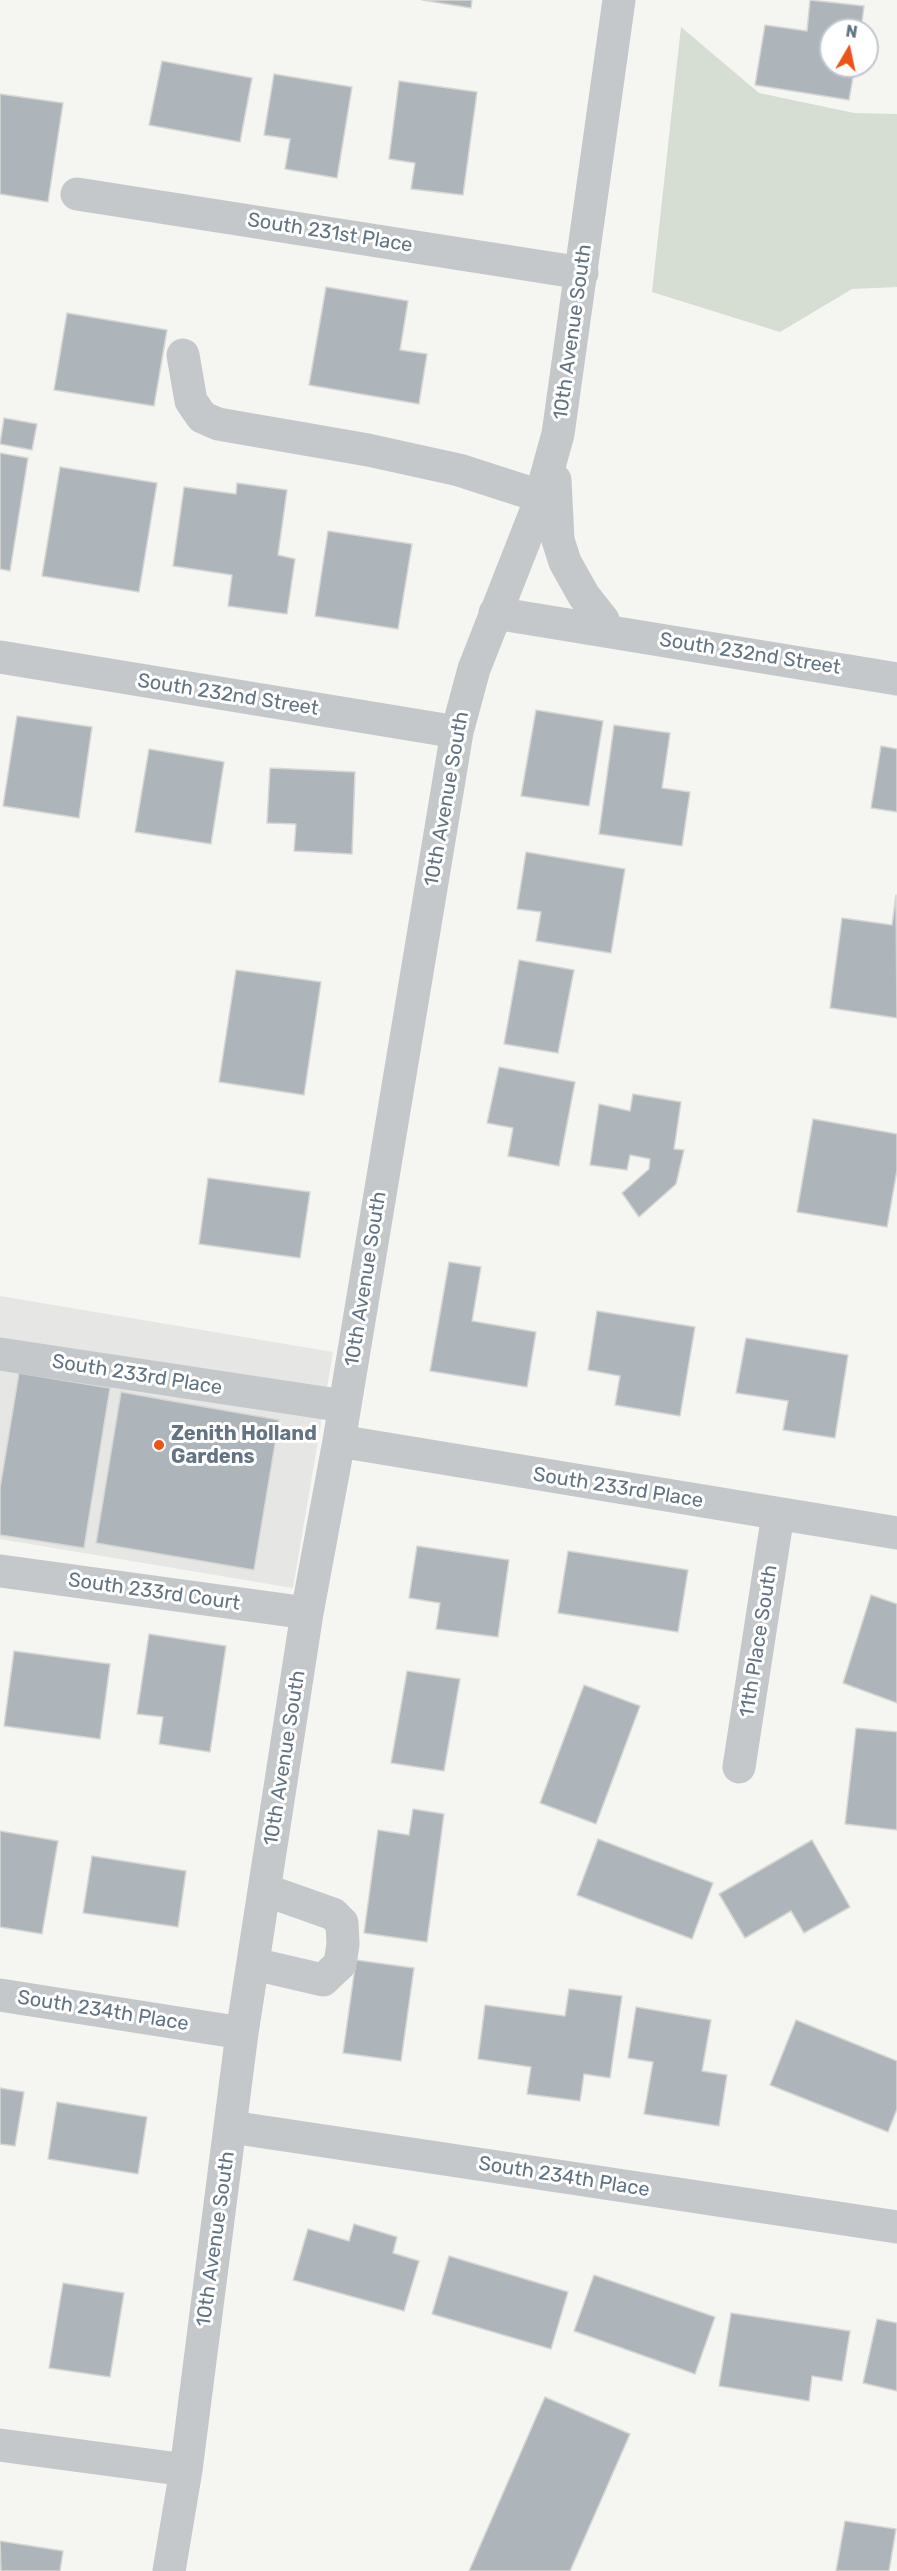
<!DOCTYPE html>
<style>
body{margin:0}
#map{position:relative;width:897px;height:2571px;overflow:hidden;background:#f5f5f1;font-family:Rubik,sans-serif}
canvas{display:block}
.north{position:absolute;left:819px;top:18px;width:60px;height:60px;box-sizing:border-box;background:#fff;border:2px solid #c0c7ce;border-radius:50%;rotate:9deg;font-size:16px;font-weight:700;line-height:24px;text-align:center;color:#627484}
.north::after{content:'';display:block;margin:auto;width:21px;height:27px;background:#ef5217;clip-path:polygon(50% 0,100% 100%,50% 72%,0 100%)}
</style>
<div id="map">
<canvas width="897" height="2571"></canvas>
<div class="north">N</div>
</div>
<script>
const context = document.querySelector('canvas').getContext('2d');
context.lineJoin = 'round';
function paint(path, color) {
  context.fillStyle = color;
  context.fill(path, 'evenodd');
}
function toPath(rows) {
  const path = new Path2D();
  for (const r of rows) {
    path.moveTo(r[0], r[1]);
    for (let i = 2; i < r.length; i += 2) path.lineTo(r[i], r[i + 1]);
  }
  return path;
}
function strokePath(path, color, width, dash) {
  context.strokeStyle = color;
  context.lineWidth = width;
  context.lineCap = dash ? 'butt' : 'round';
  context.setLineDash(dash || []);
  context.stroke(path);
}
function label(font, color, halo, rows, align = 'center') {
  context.font = font + ' Rubik,sans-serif';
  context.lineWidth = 6;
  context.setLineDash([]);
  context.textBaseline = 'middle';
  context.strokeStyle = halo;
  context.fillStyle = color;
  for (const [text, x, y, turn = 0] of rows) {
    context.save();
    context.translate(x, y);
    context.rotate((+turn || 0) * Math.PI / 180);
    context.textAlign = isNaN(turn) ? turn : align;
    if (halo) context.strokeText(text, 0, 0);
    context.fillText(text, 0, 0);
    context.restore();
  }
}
paint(toPath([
 [0,1296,333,1352,293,1588,0,1539]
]), '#e6e7e5');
paint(toPath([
 [681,27,759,93,854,113,897,114,897,287,852,289,780,332,652,292]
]), '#d6ddd2');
const building = toPath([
 [422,0,472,0,471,8,422,0],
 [810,0,864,6,861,30,831,30,831,66,855,66,849,100,755,85,765,25,807,31,810,0],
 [162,61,252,78,240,142,149,125,162,61],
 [274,74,352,87,337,178,285,169,290,139,264,135,274,74],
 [399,81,477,92,463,195,411,189,415,163,389,159,399,81],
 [0,94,63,103,48,202,0,194,0,94],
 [326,287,408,301,400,350,427,354,419,404,309,385,326,287],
 [67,313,167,330,154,406,54,390,67,313],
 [4,418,37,424,32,450,0,444,4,418],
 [0,453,28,458,10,571,0,569,0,453],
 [60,467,157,483,139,592,42,576,60,467],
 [237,483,287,490,278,555,295,559,287,614,228,606,232,575,173,566,184,487,236,494,237,483],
 [328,531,412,544,398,629,315,616,328,531],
 [536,710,603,721,589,806,521,796,536,710],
 [17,716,92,727,79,818,3,806,17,716],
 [614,725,670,733,662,788,690,792,682,846,599,834,614,725],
 [881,746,897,749,897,812,871,808,881,746],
 [149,749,224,762,211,844,135,832,149,749],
 [270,768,355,772,352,854,294,851,296,824,267,823,270,768],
 [526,852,625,869,611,953,536,941,541,912,517,909,526,852],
 [896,895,897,1018,830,1008,842,918,892,925,896,895],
 [519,960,574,970,558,1053,504,1044,519,960],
 [236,970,321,982,304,1095,219,1082,236,970],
 [499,1067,575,1082,559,1166,508,1156,513,1128,487,1123,499,1067],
 [633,1094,681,1102,674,1149,684,1150,676,1184,639,1217,622,1193,649,1169,650,1159,630,1155,627,1170,590,1165,599,1104,630,1111,633,1094],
 [813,1119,897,1134,897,1170,887,1227,797,1212,813,1119],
 [208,1178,310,1192,300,1258,199,1244,208,1178],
 [449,1262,481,1267,472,1321,536,1332,527,1387,430,1371,449,1262],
 [597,1311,695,1327,680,1416,615,1405,620,1376,588,1370,597,1311],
 [746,1338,848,1355,835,1438,783,1430,788,1401,736,1393,746,1338],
 [19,1373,110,1388,84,1548,0,1535,0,1488,19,1373],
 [121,1392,279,1420,254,1570,96,1543,121,1392],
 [417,1546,509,1560,498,1637,436,1629,440,1603,409,1598,417,1546],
 [568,1551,688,1570,678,1632,558,1613,568,1551],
 [871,1595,897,1604,897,1703,843,1683,871,1595],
 [149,1634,226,1646,210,1752,159,1744,163,1717,137,1714,149,1634],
 [14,1651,110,1664,100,1739,4,1726,14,1651],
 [407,1671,460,1679,444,1771,391,1763,407,1671],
 [584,1685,640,1706,596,1824,540,1803,584,1685],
 [856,1728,897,1732,897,1830,845,1824,856,1728],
 [413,1809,444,1814,427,1942,364,1933,378,1830,409,1835,413,1809],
 [0,1831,58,1841,42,1934,0,1927,0,1831],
 [598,1839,713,1883,692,1939,577,1895,598,1839],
 [812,1840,850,1907,804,1933,791,1911,745,1938,719,1894,812,1840],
 [92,1856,186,1871,178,1927,83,1913,92,1856],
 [356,1960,414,1968,401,2061,343,2053,356,1960],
 [569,1989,622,1996,610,2078,584,2074,580,2101,527,2094,531,2067,478,2059,485,2005,565,2016,569,1989],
 [636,2007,711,2020,702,2071,727,2075,719,2126,644,2114,653,2062,628,2058,636,2007],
 [796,2020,897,2061,897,2109,888,2132,770,2085,796,2020],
 [0,2088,24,2092,15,2146,0,2144,0,2088],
 [57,2102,147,2117,138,2174,48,2159,57,2102],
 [354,2224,397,2237,393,2253,419,2261,404,2311,293,2280,308,2229,349,2241,354,2224],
 [449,2256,568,2292,551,2349,432,2314,449,2256],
 [594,2275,715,2317,695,2374,574,2331,594,2275],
 [63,2283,124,2293,110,2377,49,2368,63,2283],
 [731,2313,850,2331,842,2381,812,2376,809,2401,719,2386,731,2313],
 [877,2319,897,2323,897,2391,863,2383,877,2319],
 [545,2397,630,2434,570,2571,469,2571,545,2397],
 [845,2521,896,2529,889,2571,836,2571,845,2521],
 [0,2541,63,2551,60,2571,1,2571,0,2541]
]);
paint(building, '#aeb5ba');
strokePath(building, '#d6d7d4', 1.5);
strokePath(toPath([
 [77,194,582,273],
 [183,355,191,401,202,417,218,424,368,450,459,470,555,501],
 [555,480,558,540,565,562,584,596,603,620,602,630],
 [495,613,897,679],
 [0,657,457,732],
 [0,1354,344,1406],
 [339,1441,897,1533],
 [1,1571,307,1613],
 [739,1767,778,1514],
 [254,1964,323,1980,340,1964,343,1944,342,1923,333,1914,265,1890],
 [0,1995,242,2033],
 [231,2127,897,2227],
 [0,2445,186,2470],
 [169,2571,186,2470,242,2033,307,1613,339,1441,457,732,474,669,538,506,558,434,619,0]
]), '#c4c8cb', 33);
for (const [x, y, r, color] of [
 [159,1445,6,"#ef5217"]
]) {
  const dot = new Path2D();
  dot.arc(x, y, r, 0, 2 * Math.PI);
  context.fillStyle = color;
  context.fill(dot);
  strokePath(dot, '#fff', 2);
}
label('20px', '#627484', '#fff', [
 ["South 231st Place",330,233,9],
 ["10th Avenue South",573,332,-82],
 ["South 232nd Street",750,654,9],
 ["South 232nd Street",228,695,9],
 ["10th Avenue South",447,799,-80],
 ["10th Avenue South",366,1279,-81],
 ["South 233rd Place",137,1375,9],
 ["South 233rd Place",618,1488,9],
 ["South 233rd Court",154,1592,8],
 ["11th Place South",759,1641,-81],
 ["10th Avenue South",285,1758,-81],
 ["South 234th Place",103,2011,9],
 ["South 234th Place",564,2177,9],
 ["10th Avenue South",216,2239,-82]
]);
label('bold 20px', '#627484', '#fff', [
 ["Zenith Holland",171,1434],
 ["Gardens",171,1457]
], 'left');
</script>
